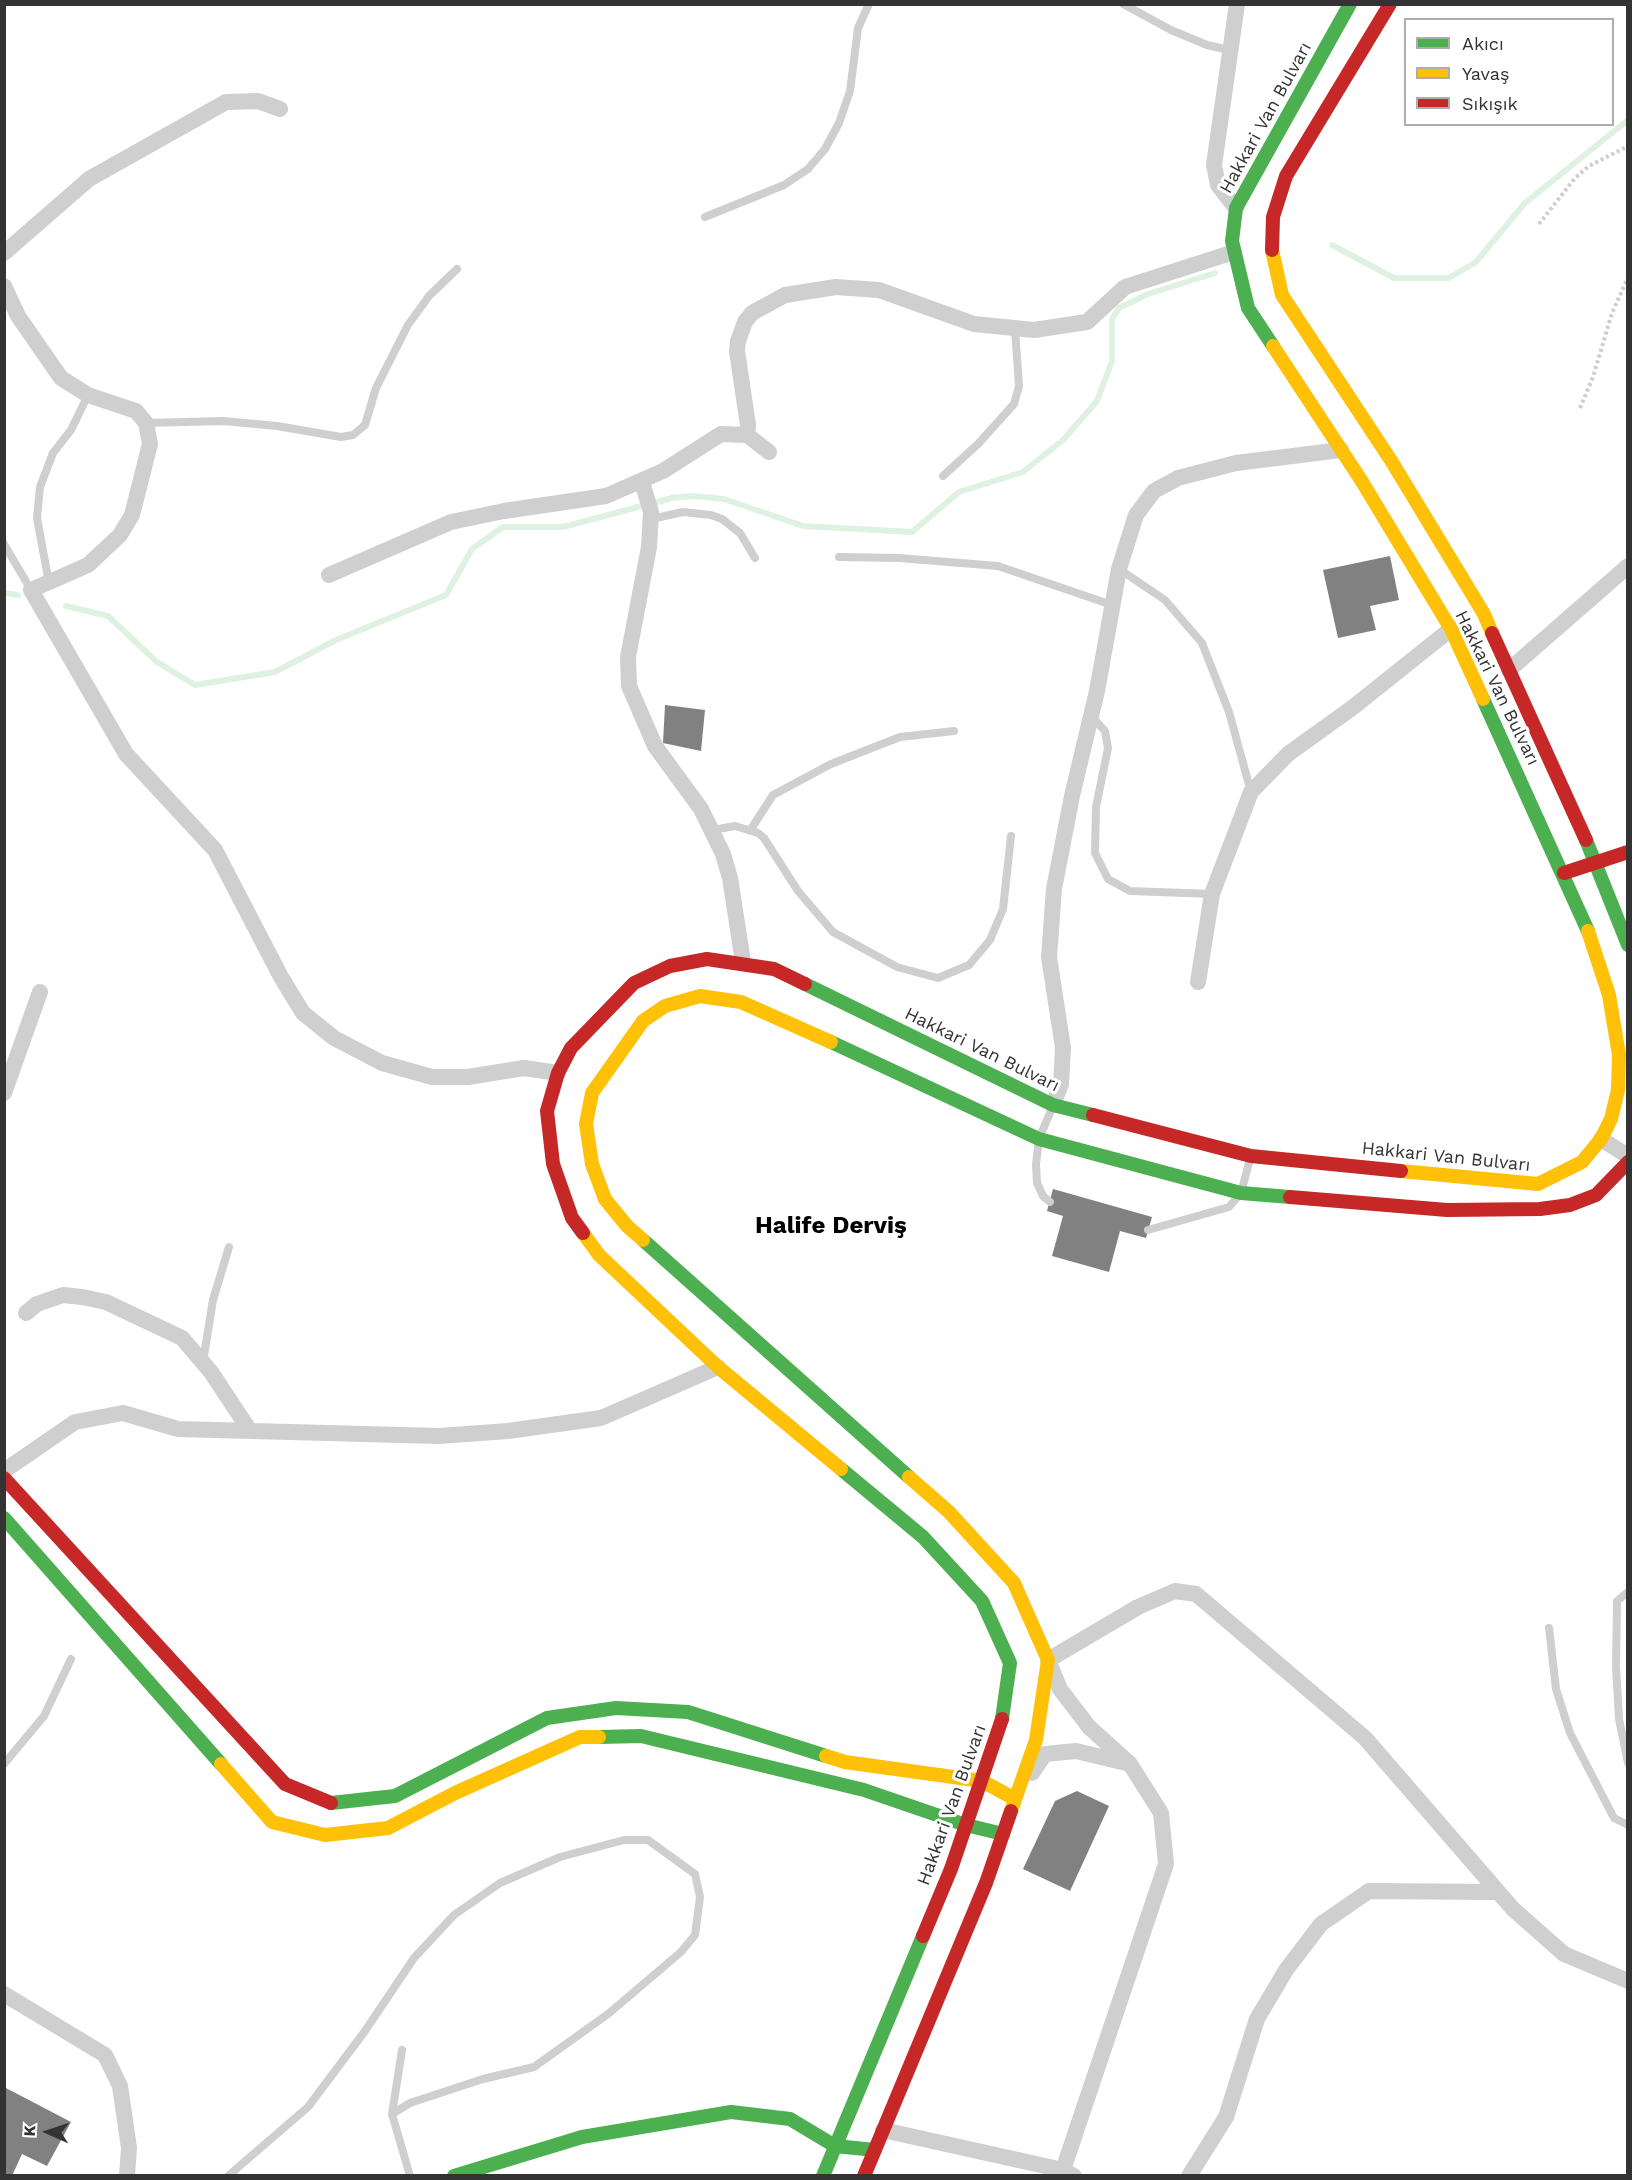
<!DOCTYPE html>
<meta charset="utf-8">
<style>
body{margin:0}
#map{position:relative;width:1632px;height:2180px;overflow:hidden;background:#fff;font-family:"Work Sans",sans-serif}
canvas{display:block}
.frame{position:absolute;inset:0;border:6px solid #333;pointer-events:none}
.legend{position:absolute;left:1404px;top:18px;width:210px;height:108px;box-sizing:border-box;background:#fff;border:2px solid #adadad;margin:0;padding:8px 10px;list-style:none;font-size:18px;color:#333}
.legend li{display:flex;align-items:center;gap:12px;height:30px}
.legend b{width:30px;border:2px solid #adadad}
.north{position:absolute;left:18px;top:2102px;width:60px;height:60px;-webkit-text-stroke:4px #fff;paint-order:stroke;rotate:273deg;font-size:16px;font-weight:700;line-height:24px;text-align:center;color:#333}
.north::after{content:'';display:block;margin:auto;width:21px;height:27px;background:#333;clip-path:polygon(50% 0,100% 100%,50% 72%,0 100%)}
</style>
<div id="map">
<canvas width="1632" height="2180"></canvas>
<div class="frame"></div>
<ul class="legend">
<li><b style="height:8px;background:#4caf50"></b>Akıcı</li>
<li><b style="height:8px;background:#ffc107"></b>Yavaş</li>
<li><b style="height:8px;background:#c62828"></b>Sıkışık</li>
</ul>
<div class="north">K</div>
</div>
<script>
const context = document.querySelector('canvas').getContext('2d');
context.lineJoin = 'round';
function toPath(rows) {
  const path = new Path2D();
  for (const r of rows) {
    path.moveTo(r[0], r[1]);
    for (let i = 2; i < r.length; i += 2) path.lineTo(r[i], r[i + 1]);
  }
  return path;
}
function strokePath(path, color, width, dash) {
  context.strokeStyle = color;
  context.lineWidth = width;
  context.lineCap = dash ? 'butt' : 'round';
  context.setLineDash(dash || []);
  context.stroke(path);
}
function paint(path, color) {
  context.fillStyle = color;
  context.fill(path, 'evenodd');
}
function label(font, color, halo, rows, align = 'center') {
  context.font = font + ' "Work Sans",sans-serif';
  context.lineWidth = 6;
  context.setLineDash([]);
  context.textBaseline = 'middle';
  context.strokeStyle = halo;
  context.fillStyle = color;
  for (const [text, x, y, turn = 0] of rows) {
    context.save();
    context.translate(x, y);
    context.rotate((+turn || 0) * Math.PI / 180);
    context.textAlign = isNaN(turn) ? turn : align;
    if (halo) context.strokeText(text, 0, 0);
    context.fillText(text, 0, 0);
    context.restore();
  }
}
strokePath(toPath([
 [1332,245,1394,278,1449,278,1476,262,1525,203,1628,120],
 [4,593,18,595],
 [66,606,108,616,157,662,195,685,275,672,336,640,446,595,472,549,503,527,563,527,672,498,692,496,724,499,803,526,912,532,959,492,1023,472,1063,440,1097,401,1112,361,1112,319,1119,308,1148,294,1215,273]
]), '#dff2e2', 6);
paint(toPath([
 [1390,556,1399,600,1370,606,1376,630,1338,638,1323,570],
 [665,705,705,710,701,751,663,743],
 [1053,1189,1152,1217,1146,1238,1120,1231,1109,1272,1052,1256,1063,1216,1047,1211],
 [1077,1791,1109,1806,1070,1891,1023,1869,1055,1801],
 [4,2087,71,2122,47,2166,22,2154,12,2176,4,2176]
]), '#818181');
strokePath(toPath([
 [1539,224,1575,178,1589,166,1628,146],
 [1580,408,1593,377,1612,313,1628,277]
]), '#cdcdcd', 4, [3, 3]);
strokePath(toPath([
 [1123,4,1171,30,1207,45,1229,50],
 [705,217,784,185,808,169,825,149,839,123,850,91,858,28,869,4],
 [146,423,223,421,277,426,341,437,353,435,365,425,376,388,408,325,429,296,457,269],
 [943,476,978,444,1014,404,1019,386,1015,330],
 [651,519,683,512,711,515,722,519,740,533,755,558],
 [4,544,31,590],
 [839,557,899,558,998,566,1112,605],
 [1119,569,1165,600,1202,643,1229,712,1251,792],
 [49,583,37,518,40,487,53,453,71,430,88,395],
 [1091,716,1105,731,1108,748,1096,807,1095,853,1108,879,1130,891,1212,894],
 [751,829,773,795,831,764,900,737,954,731],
 [713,830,735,826,758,833,764,838,798,891,833,932,897,967,938,978,969,965,990,940,1003,909,1011,836],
 [1050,1202,1043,1196,1037,1183,1036,1164,1039,1139,1052,1108],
 [1148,1230,1229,1207,1241,1193,1250,1159],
 [203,1362,213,1300,229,1247],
 [1628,1592,1617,1601,1616,1667,1619,1719,1628,1763],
 [1549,1628,1556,1689,1570,1733,1614,1818,1628,1825],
 [4,1764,44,1716,71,1659],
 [402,2050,392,2114,410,2176],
 [228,2176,308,2107,365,2031,414,1958,454,1915,500,1883,560,1857,624,1840,648,1840,695,1874,700,1897,695,1935,681,1952,608,2014,534,2067,483,2079,410,2103,392,2114]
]), '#cfcfcf', 8);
strokePath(toPath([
 [1236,208,1218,185,1214,165,1237,4],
 [4,253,89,179,226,102,258,101,280,109],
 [4,286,18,316,61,378,88,395,136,411,146,423,150,444,132,515,120,535,88,565,31,590,126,754,215,850,281,977,303,1013,334,1038,382,1063,432,1077,468,1077,524,1068,558,1073],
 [747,435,748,425,737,351,738,341,745,322,752,313,785,295,836,287,879,290,974,324,1034,330,1087,322,1125,287,1234,252],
 [642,482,651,512,649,547,628,657,629,686,655,746,701,809,723,854,730,878,743,962],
 [329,575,451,522,504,511,606,496,663,471,721,434,747,435,769,452],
 [1509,670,1628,566],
 [1198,982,1212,894,1251,792,1288,754,1352,708,1451,629],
 [4,1093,40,992],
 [1053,1105,1061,1084,1063,1048,1049,957,1054,889,1072,796,1097,691,1119,569,1136,515,1154,491,1178,478,1236,463,1341,450],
 [1601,1139,1628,1156],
 [26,1313,37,1304,63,1295,82,1297,106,1302,182,1338,211,1372,250,1431],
 [4,1471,75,1422,123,1413,178,1429,439,1436,508,1431,601,1418,718,1367],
 [1032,1773,1045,1754,1076,1751,1126,1763],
 [4,1994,105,2055,120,2086,129,2148,127,2176],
 [883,2130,1063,2170,1074,2176],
 [1063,2170,1166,1864,1161,1813,1130,1764,1089,1727,1060,1689,1048,1660,1138,1607,1175,1591,1196,1594,1365,1738,1513,1909,1564,1954,1628,1981],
 [1189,2176,1226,2117,1257,2019,1286,1970,1321,1924,1369,1891,1497,1892]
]), '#cfcfcf', 16);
strokePath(toPath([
 [1273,346,1248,308,1232,241,1236,208,1350,4],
 [1483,699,1588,931],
 [1586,840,1628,945],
 [805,984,1053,1105,1093,1115],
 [831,1042,1039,1139,1241,1193,1290,1197],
 [643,1240,909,1477],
 [841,1469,923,1537,982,1601,1010,1663,1002,1719],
 [4,1518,221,1764],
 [599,1737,641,1736,864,1790,966,1825,1003,1834],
 [331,1803,395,1796,547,1718,616,1708,688,1712,826,1756],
 [454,2176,582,2137,731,2112,790,2119,835,2146,875,2150],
 [823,2176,923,1936]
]), '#4caf50', 14);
strokePath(toPath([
 [1272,250,1282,295,1392,462,1484,614,1492,633],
 [1273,346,1361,480,1451,629,1483,699],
 [1401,1171,1538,1184,1582,1162,1601,1139,1611,1119,1618,1090,1619,1055,1609,995,1588,931],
 [583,1233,599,1255,718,1367,841,1469],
 [643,1240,627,1226,605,1199,592,1164,586,1124,592,1093,643,1021,665,1006,700,996,741,1002,831,1042],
 [909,1477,949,1512,1014,1583,1048,1660,1036,1740,1011,1811],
 [826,1756,845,1762,982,1781,1015,1799],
 [221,1764,272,1822,325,1835,388,1828,455,1793,580,1737,599,1737]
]), '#ffc107', 14);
strokePath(toPath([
 [1272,250,1273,217,1286,176,1390,4],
 [1492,633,1586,840],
 [1564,873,1628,852],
 [1093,1115,1251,1156,1401,1171],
 [1290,1197,1447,1210,1540,1209,1570,1205,1596,1195,1628,1162],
 [583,1233,572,1218,553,1164,547,1111,558,1073,571,1048,634,983,670,966,707,959,774,969,805,984],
 [4,1478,285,1784,331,1803],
 [923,1936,951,1869,1002,1719],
 [864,2176,986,1883,1011,1811]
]), '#c62828', 14);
label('18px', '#333', '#fff', [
 ["Hakkari Van Bulvarı",1266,118,-61],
 ["Hakkari Van Bulvarı",1497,688,64],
 ["Hakkari Van Bulvarı",982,1050,26],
 ["Hakkari Van Bulvarı",1446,1157,6],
 ["Hakkari Van Bulvarı",952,1805,-70]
]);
label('bold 24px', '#000', '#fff', [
 ["Halife Derviş",831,1226]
]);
</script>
